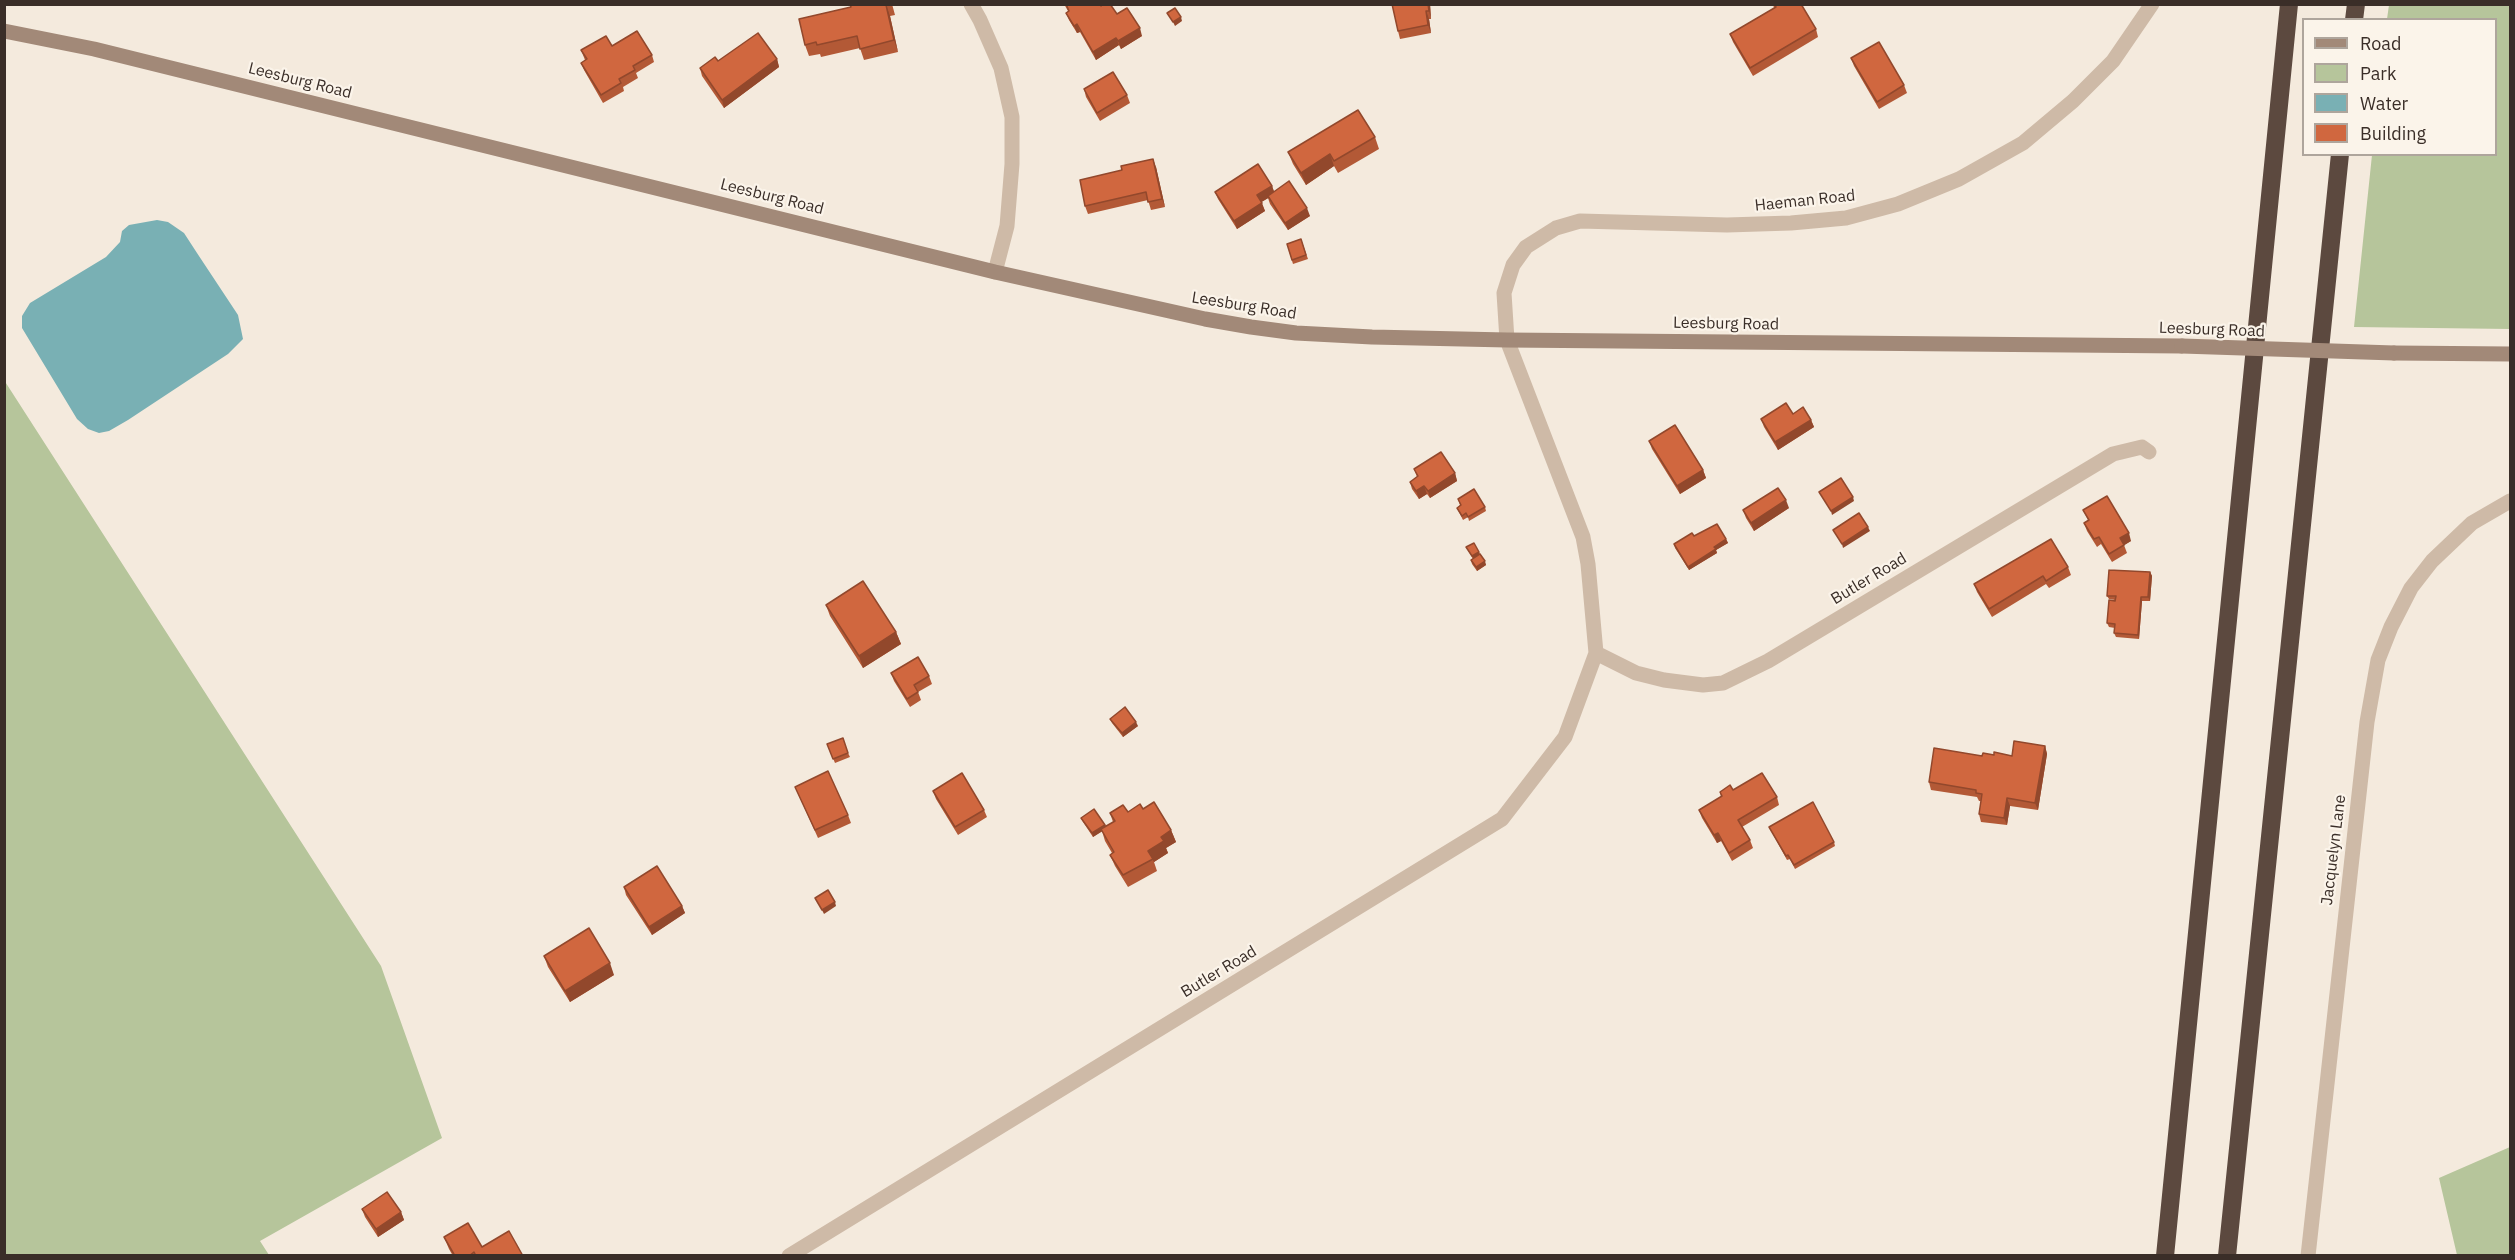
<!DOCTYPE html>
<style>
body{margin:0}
#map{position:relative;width:2515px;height:1260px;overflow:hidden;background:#f4eadd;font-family:"IBM Plex Sans",sans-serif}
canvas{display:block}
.frame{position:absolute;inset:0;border:6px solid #3a2e28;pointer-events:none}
.legend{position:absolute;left:2302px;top:18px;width:195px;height:138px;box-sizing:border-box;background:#fbf4ea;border:2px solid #aea59c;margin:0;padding:8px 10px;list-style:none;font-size:18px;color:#3a2e28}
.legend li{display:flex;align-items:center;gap:12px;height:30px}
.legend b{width:30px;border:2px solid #aea59c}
</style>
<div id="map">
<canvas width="2515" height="1260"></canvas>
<div class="frame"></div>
<ul class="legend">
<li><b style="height:8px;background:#a28978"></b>Road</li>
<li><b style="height:16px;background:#b6c59b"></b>Park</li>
<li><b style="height:16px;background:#79b0b4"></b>Water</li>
<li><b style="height:16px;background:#d0673f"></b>Building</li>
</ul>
</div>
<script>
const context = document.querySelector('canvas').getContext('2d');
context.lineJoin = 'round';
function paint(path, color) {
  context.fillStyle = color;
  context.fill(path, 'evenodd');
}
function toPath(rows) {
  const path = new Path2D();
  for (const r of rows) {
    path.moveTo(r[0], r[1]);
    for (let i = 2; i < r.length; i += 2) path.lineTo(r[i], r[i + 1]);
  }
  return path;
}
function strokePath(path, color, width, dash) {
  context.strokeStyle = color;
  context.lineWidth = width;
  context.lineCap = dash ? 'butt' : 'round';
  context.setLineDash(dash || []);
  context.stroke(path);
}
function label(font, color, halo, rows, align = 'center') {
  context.font = font + ' "IBM Plex Sans",sans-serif';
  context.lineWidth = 4.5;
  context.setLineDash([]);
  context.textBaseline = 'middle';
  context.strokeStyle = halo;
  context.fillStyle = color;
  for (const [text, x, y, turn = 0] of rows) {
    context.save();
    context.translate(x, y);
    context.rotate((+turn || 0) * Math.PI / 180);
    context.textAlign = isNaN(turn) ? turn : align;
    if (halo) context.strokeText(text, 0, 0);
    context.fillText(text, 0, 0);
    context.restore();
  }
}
paint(toPath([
 [2389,5,2510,5,2510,329,2354,327,2372,155,2496,154,2496,20,2387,19],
 [4,380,381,966,442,1138,260,1241,269,1255,5,1255],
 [2510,1147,2510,1255,2457,1255,2439,1178]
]), '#b6c59b');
paint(toPath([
 [157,220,168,222,184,233,197,253,238,315,243,339,228,354,128,420,109,431,99,433,88,429,77,419,22,328,22,316,30,303,106,257,120,242,122,231,129,225]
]), '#79b0b4');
strokePath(toPath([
 [971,4,980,20,1001,68,1012,117,1012,164,1007,226,995,272],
 [1596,653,1636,673,1664,680,1703,685,1723,683,1768,661,2113,454,2142,447,2149,452],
 [789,1256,1502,819,1565,737,1596,653,1588,564,1583,537,1507,340,1504,293,1513,265,1526,247,1556,228,1580,221,1727,225,1791,223,1846,218,1898,204,1959,179,2023,143,2073,101,2113,61,2152,4],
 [2308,1256,2367,722,2378,660,2391,627,2411,588,2432,561,2472,523,2510,501]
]), '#cebaa7', 15);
strokePath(toPath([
 [4,31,94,49,995,272,1205,319,1251,327,1296,333,1372,337,1507,340,2182,346],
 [2394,353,2510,354]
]), '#a28978', 15);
strokePath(toPath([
 [2354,20,2356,4],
 [2165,1256,2289,4],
 [2227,1256,2340,154]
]), '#5c493f', 18);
strokePath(toPath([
 [2182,346,2394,353]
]), '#a28978', 15);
paint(toPath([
 [850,4,892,4,895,15,890,16,898,52,864,60,860,48,821,57,820,54,809,56,805,45,851,7],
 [1064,4,1101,4,1117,14,1142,36,1121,49,1119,45,1096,60,1080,32,1077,33,1069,20,1066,13,1068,11],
 [1392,4,1430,4,1431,19,1429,19,1431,33,1400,39,1398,31],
 [1773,4,1801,4,1816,29,1818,37,1753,76,1733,42,1730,34,1774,8],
 [612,46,652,55,654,62,636,73,638,78,623,87,624,91,603,103,584,70,581,63,585,60,581,50],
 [1851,58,1904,85,1907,93,1879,109,1854,66],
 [777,59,779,67,724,108,702,76,700,68,718,61],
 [1084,89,1127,95,1130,103,1100,121,1086,97],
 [1375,137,1379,149,1338,173,1334,166,1306,185,1293,164,1288,152],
 [1156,167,1165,207,1151,210,1148,200,1088,214,1085,206],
 [1272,186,1274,192,1310,216,1288,230,1270,204,1268,198,1261,202,1265,211,1237,229,1218,199,1215,192],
 [1301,239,1308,259,1293,264,1287,244],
 [1793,414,1811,420,1814,427,1778,450,1764,427,1761,419],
 [1649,441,1703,470,1706,478,1680,494,1652,449],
 [1414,469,1455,473,1457,481,1430,498,1427,494,1419,499,1412,489,1410,482,1417,477],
 [1458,499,1485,507,1486,511,1469,521,1468,517,1463,520,1457,508,1460,505],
 [1789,508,1754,531,1746,518,1743,510],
 [2083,510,2131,541,2124,545,2127,553,2112,562,2101,544,2097,547,2087,531,2084,523,2088,520],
 [1694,536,1726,539,1728,543,1716,550,1717,553,1689,570,1675,548,1674,544],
 [1466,547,1481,555,1486,565,1477,571,1472,564,1471,560,1473,559],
 [2068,567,2071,575,2049,588,2046,584,1992,617,1977,592,1974,584],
 [2150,572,2152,576,2150,601,2142,601,2139,639,2116,637,2114,633,2115,628,2109,627,2107,623,2115,600,2109,599,2107,596],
 [826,605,896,632,901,644,863,668,830,616],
 [891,673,929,676,932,684,918,692,921,700,910,707,894,681],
 [1110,719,1138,726,1123,737,1112,723],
 [827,744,848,753,850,757,835,763],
 [2045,746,2047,754,2038,810,2010,806,2007,825,1981,822,1979,814,1981,801,1979,801,1977,797,1931,790,1929,782,1982,756,2012,756],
 [795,787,848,815,851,823,818,838],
 [1733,790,1777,797,1779,805,1742,827,1750,840,1753,848,1732,861,1721,841,1717,843,1702,818,1699,810,1721,797,1720,792],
 [933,791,984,810,987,817,958,835,936,799],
 [1143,809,1171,830,1176,842,1166,848,1168,853,1154,862,1157,871,1128,887,1115,866,1110,855,1112,853,1105,841,1102,831,1093,837,1083,822,1081,818,1105,825,1105,827,1113,822,1110,813,1128,812],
 [1769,827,1834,842,1835,846,1795,869,1790,859,1787,860],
 [624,887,682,906,685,913,652,935,626,895],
 [544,956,614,975,570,1002,548,967],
 [362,1209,401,1212,404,1220,378,1237,365,1217],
 [444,1237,482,1247,523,1256,453,1256,449,1249]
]), '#b35936');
paint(toPath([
 [1428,4,1430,4,1431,19,1429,11],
 [886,5,890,16,898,52,894,40],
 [1426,11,1429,19,1431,33,1428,25],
 [1181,17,1182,21,1175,26,1173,22],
 [1077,24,1080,32,1077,33,1074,26],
 [1140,28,1142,36,1121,49,1118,41],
 [1116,38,1119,45,1096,60,1093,52],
 [777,59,779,67,724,108,722,100],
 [1330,154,1334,166,1306,185,1301,173],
 [1153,159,1156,167,1165,207,1162,199],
 [1272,186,1275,194,1260,203,1257,195],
 [1262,203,1265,211,1237,229,1234,221],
 [1307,208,1310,216,1288,230,1285,223],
 [1811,420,1814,427,1778,450,1775,442],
 [1703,470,1706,478,1680,494,1677,486],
 [1455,473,1457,481,1430,498,1428,491],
 [1424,486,1427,494,1419,499,1416,491],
 [1853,497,1854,501,1832,515,1831,511],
 [1786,500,1789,508,1754,531,1751,523],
 [1868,527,1870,531,1843,548,1842,544],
 [2129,533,2131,541,2123,546,2120,538],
 [1726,539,1728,543,1716,550,1717,553,1689,570,1688,567,1714,547],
 [1479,552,1481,556,1474,560,1472,556],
 [1485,561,1486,565,1477,571,1476,567],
 [2150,572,2152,576,2150,601,2148,597],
 [2141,597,2142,601,2139,639,2138,635],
 [896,632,901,644,863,668,859,656],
 [1136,722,1138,726,1123,737,1122,733],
 [2045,746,2047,754,2038,810,2035,803],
 [2007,798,2010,806,2007,825,2004,818],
 [1105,825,1106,829,1093,837,1092,833],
 [1171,830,1176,842,1166,848,1168,853,1154,862,1148,851,1161,837],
 [1718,833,1721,841,1717,843,1714,835],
 [835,902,836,906,824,914,822,910],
 [682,906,685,913,652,935,649,927],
 [610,963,614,975,570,1002,565,991],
 [401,1212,404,1220,378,1237,376,1229]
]), '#92482c');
const building = toPath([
 [850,4,888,4,886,5,894,40,860,49,857,36,817,45,816,42,805,45,799,19,851,7,850,4],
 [1066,4,1101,4,1101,6,1103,4,1110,4,1117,14,1127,8,1140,28,1118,41,1116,38,1093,52,1077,24,1074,26,1066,13,1069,11,1066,4],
 [1392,4,1428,4,1429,11,1426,11,1428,25,1398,31,1392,4],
 [1774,4,1801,4,1816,29,1750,68,1730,34,1776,7,1774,4],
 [1175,8,1181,17,1173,22,1167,13,1175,8],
 [637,31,652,55,633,66,635,70,619,79,621,83,601,95,581,63,587,59,581,50,606,36,612,46,637,31],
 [758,33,777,59,722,100,700,68,715,57,718,61,758,33],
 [1879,42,1904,85,1877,102,1851,58,1879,42],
 [1113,72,1127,95,1097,113,1084,89,1113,72],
 [1358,110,1375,137,1334,161,1330,154,1301,173,1288,152,1358,110],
 [1153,159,1162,199,1148,202,1146,192,1085,206,1080,180,1122,170,1121,166,1153,159],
 [1258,164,1272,186,1257,195,1262,203,1234,221,1215,192,1258,164],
 [1289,181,1307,208,1285,223,1268,196,1289,181],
 [1301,239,1306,255,1292,260,1287,244,1301,239],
 [1786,403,1793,414,1803,407,1811,420,1775,442,1761,419,1786,403],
 [1675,425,1703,470,1677,486,1649,441,1675,425],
 [1441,452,1455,473,1428,491,1424,486,1416,491,1410,482,1418,476,1414,469,1441,452],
 [1841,478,1853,497,1831,511,1819,492,1841,478],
 [1778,488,1786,500,1751,523,1743,510,1778,488],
 [1474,489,1485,507,1468,517,1466,513,1462,516,1457,508,1461,505,1458,499,1474,489],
 [2107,496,2129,533,2120,538,2124,545,2109,554,2099,537,2094,539,2084,523,2089,520,2083,510,2107,496],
 [1859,513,1868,527,1842,544,1833,530,1859,513],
 [1717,524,1726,539,1714,547,1716,549,1688,567,1674,544,1692,533,1694,536,1717,524],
 [2051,539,2068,567,2046,581,2043,576,1989,609,1974,584,2051,539],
 [1474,543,1479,552,1472,556,1466,547,1474,543],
 [1480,554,1485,561,1476,567,1471,560,1480,554],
 [2109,570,2150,572,2148,597,2141,597,2138,635,2114,633,2115,624,2107,623,2109,600,2115,601,2116,596,2107,596,2109,570],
 [863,581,896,632,859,656,826,605,863,581],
 [918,657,929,676,914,685,918,692,907,699,891,673,918,657],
 [1125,707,1136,722,1122,733,1110,719,1125,707],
 [843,738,848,753,833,759,827,744,843,738],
 [2014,741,2045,746,2035,803,2007,798,2004,818,1979,814,1982,794,1976,793,1976,790,1929,782,1934,748,1982,756,1983,753,1994,755,1994,752,2012,756,2014,741],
 [828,771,848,815,815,830,795,787,828,771],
 [962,773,984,810,955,827,933,791,962,773],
 [1762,773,1777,797,1738,820,1750,840,1729,853,1718,833,1714,835,1699,810,1722,796,1720,792,1730,785,1733,790,1762,773],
 [1154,802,1171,830,1161,837,1164,841,1148,851,1153,859,1123,875,1110,855,1114,852,1101,829,1115,821,1110,813,1123,805,1128,812,1140,804,1143,809,1154,802],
 [1813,802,1834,842,1794,865,1788,855,1786,856,1769,827,1813,802],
 [1094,809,1105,825,1092,833,1081,818,1094,809],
 [657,866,682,906,649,927,624,887,657,866],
 [828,890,835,902,822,910,815,898,828,890],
 [589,928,610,963,565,991,544,956,589,928],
 [387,1192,401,1212,376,1229,362,1209,387,1192],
 [468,1223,482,1247,509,1231,523,1256,476,1256,474,1252,469,1256,455,1256,444,1237,468,1223]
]);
paint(building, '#d0673f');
strokePath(building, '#92482c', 1.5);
label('16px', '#3a2e28', '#fbf4ea', [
 ["Leesburg Road",300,81,14],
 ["Leesburg Road",772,197,14],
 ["Haeman Road",1805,201,-6],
 ["Leesburg Road",1244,306,9],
 ["Leesburg Road",1726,324,1],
 ["Leesburg Road",2212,330,2],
 ["Butler Road",1869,579,-31],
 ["Jacquelyn Lane",2334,850,-83],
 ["Butler Road",1219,972,-31]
]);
</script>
